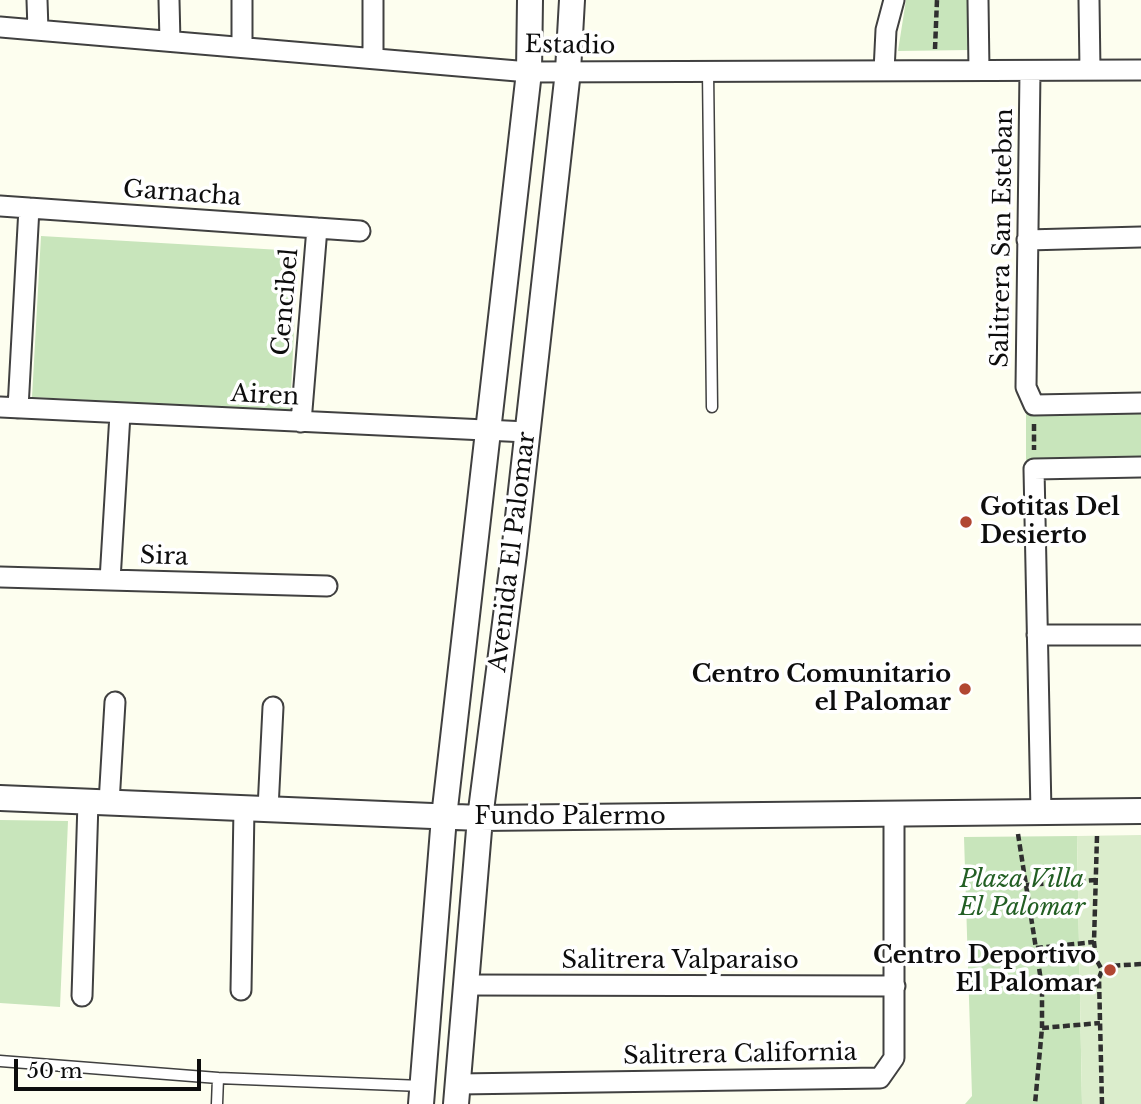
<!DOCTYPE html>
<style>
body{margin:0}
#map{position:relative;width:1141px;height:1104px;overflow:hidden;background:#fdfeef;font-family:"Libre Baskerville",serif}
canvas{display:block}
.scale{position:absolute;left:14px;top:1059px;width:187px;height:32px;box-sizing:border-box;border:4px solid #0d0d0d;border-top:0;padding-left:9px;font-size:21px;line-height:24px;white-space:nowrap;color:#0d0d0d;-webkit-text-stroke:5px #fff;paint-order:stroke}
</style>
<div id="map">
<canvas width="1141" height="1104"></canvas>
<div class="scale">50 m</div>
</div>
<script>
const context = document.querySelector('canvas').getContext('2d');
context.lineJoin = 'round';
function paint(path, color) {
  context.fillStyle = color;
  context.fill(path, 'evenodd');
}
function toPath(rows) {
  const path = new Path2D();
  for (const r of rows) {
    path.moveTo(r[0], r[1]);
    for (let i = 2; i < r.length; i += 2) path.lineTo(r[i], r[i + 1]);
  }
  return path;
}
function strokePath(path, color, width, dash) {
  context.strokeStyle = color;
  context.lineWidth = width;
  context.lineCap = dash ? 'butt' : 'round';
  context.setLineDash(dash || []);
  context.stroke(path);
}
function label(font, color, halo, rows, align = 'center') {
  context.font = font + ' "Libre Baskerville",serif';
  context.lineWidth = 7;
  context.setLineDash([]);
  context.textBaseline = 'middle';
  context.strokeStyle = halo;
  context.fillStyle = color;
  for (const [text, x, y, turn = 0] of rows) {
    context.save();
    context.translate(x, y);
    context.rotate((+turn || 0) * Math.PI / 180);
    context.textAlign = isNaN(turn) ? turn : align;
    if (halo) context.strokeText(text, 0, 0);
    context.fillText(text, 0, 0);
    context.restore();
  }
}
paint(toPath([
 [906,0,969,0,969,50,898,51],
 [41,236,298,251,290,411,32,397],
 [1141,409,1141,459,1026,460,1026,410],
 [0,820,68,821,60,1007,0,1003],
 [1077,836,1082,1104,965,1104,972,1096,964,837]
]), '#c8e5bb');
paint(toPath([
 [1141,835,1141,1104,1082,1104,1077,836]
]), '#dbedcc');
const service = toPath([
 [708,71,712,407],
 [0,1061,218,1078],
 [217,1104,218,1078,422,1086]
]);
const minor = toPath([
 [37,0,38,30],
 [169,0,170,41],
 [978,0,979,70],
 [1089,0,1090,70],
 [0,27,529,72,1141,70],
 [242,47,242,0],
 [373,58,373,0],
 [884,71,886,30,894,0],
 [1030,71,1026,387,1034,405,1141,403],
 [0,206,360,231],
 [1027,240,1141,237],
 [0,407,527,432],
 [18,408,29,208],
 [301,422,317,228],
 [0,577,327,586],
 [110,580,120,414],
 [1037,635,1141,635],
 [109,803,115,702],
 [268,809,273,707],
 [1041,812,1034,469,1141,467],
 [466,985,895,986],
 [241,990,244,808],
 [82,996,88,802],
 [458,1084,880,1078,894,1058,894,814]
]);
const tertiary = toPath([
 [0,798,480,818,1141,811],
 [421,1104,444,817,529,72,530,0],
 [456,1104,480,818,514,553,568,71,572,0]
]);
strokePath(service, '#404040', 13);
strokePath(minor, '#404040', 23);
strokePath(tertiary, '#404040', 28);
strokePath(toPath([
 [935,49,937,0],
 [1034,424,1034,450],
 [1018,834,1042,987,1042,1028,1035,1104],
 [1097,836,1094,942,1096,959,1102,970],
 [1026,885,1096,880],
 [1036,948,1094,942],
 [1042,987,1099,984],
 [1042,1028,1100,1023],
 [1102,1104,1099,978,1102,970,1109,966,1141,964]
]), '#2f2f2f', 4.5, [7, 3.5]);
strokePath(service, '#fff', 10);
strokePath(minor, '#fff', 19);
strokePath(tertiary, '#fff', 24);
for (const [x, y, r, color] of [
 [966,522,7,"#b14732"],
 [965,689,7,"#b14732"],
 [1110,970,7,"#b14732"]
]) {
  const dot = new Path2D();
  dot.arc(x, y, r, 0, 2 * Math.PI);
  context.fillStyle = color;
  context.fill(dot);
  strokePath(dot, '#fff', 2.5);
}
label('24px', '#0d0d0d', '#fff', [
 ["Estadio",570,46,1],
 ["Garnacha",182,194,4],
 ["Salitrera San Esteban",1003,238,-89],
 ["Cencibel",286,302,-85],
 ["Airen",265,396,3],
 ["Avenida El Palomar",513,552,-83],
 ["Sira",164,557,2],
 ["Fundo Palermo",570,817],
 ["Salitrera Valparaiso",680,961],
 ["Salitrera California",740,1055,-1]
]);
label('bold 24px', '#0d0d0d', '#fff', [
 ["Gotitas Del",980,508,"left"],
 ["Desierto",980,536,"left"],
 ["Centro Comunitario",951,675],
 ["el Palomar",951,703],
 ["Centro Deportivo",1096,956],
 ["El Palomar",1096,984]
], 'right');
label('italic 24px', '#235f24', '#fff', [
 ["Plaza Villa",1022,880],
 ["El Palomar",1022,908]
]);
</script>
